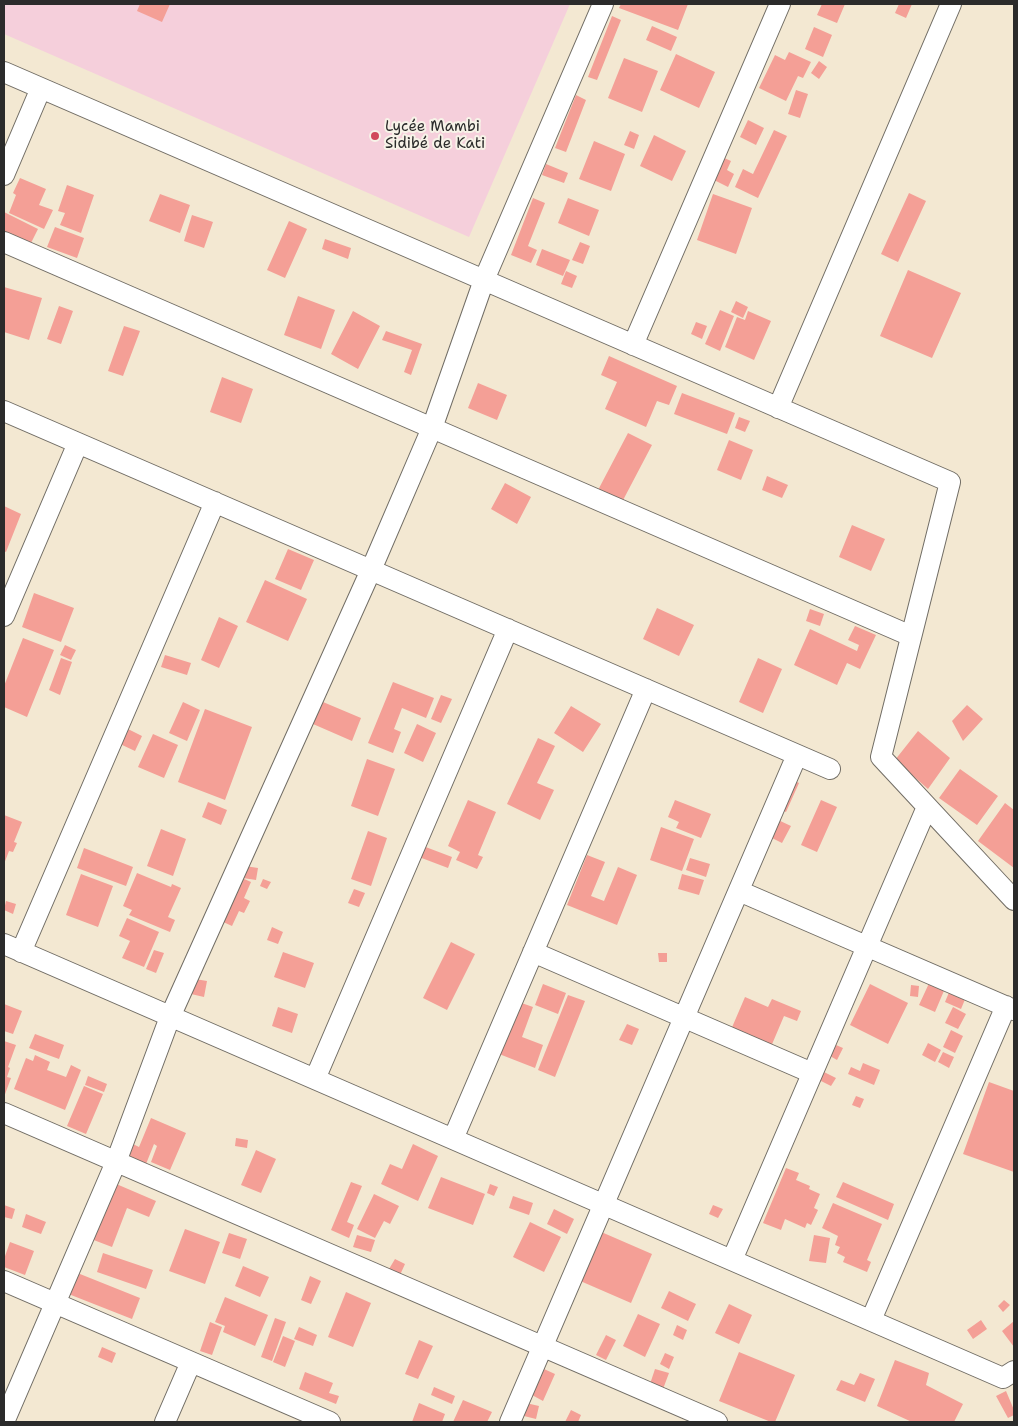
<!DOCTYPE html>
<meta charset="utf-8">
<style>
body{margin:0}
#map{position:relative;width:1018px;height:1426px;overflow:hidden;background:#f3e8d2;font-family:"Shantell Sans",sans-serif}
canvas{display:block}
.frame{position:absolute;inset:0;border:5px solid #2b2b2b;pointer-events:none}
</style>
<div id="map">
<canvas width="1018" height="1426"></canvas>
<div class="frame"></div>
</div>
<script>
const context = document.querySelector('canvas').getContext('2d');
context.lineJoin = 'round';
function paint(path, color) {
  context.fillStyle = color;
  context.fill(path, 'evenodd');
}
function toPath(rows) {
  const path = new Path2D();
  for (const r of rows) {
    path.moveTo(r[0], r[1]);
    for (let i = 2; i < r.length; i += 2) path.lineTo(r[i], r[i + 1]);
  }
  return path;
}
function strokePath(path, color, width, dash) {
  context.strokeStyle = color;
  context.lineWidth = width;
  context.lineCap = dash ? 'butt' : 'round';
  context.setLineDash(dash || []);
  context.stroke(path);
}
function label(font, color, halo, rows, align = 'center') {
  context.font = font + ' "Shantell Sans",sans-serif';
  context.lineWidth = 4;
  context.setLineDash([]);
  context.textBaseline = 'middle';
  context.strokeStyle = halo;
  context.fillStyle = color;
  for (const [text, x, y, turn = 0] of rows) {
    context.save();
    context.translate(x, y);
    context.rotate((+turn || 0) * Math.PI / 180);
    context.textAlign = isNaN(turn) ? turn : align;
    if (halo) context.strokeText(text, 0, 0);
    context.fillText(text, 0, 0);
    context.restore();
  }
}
paint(toPath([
 [4,4,570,4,469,237,4,34]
]), '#f5cfdb');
paint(toPath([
 [140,4,170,4,162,22,137,11],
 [621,4,688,4,678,30,619,8],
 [822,4,845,4,837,23,817,15],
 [899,4,912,4,906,18,895,13],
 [612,16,621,20,597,80,588,77],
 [652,26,677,37,671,51,646,40],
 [814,27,832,35,823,57,805,49],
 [789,52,811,62,803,78,798,76,786,101,759,88,775,55,785,60],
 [676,54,715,72,699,108,660,90],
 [624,58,658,71,642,112,608,98],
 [819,61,827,67,819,79,811,73],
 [796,90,808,94,800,118,788,114],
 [576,95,586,100,566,152,555,148],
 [748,120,764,128,756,145,740,137],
 [774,130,787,136,758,198,735,187,743,169,753,174],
 [630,131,639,135,634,149,624,145],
 [654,135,686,151,672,181,640,166],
 [594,141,625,154,611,191,579,179],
 [722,157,731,161,727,170,734,174,728,187,712,179],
 [546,164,568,173,564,183,542,175],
 [20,178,46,189,39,205,53,210,44,229,9,213,16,195,13,193],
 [67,185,94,195,81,233,60,225,65,213,58,211],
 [909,193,926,201,898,262,881,254],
 [160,194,190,205,180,233,149,221],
 [713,194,752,208,736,254,697,240],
 [533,198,545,203,528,246,537,250,531,263,511,255],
 [568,198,599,210,589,236,558,223],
 [4,212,38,229,30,245,4,233],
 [192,215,213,222,204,248,184,241],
 [289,221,307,229,285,278,267,270],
 [55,227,84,238,77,258,47,247],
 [325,239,351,248,348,259,322,249],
 [580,242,590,246,583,264,572,260],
 [542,249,570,260,563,276,536,265],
 [908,270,961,293,932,358,880,336],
 [566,271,577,276,572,288,561,284],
 [4,287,42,298,29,340,4,332],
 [298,296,335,310,321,349,284,335],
 [736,301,748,307,743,318,731,312],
 [59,306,73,311,61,344,47,339],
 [720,310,734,316,720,351,705,344],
 [353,311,380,326,358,369,331,354],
 [748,311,771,321,754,360,725,347,737,317,745,320],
 [696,322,707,326,702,339,691,334],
 [124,326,140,331,123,376,108,371],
 [386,331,422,344,411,375,404,372,412,350,382,340],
 [609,356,677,386,669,405,657,401,646,427,605,409,617,382,601,375],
 [222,377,253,389,241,423,210,412],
 [478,383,507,395,497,420,468,408],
 [682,393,735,413,727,434,674,414],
 [739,417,750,421,745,432,735,428],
 [628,433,652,445,621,504,597,492],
 [729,440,753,450,741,480,717,470],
 [767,476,788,485,782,498,762,490],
 [505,483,531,497,517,524,491,509],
 [4,506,21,514,6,552,4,551],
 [852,525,885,539,871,571,839,557],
 [288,549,314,560,301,590,275,579],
 [265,580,307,599,288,641,246,622],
 [34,593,74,608,61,642,22,627],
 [657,608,694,625,679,656,643,639],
 [810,609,824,614,820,626,806,621],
 [219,617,238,626,219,668,201,660],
 [855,626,876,635,860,669,847,663,837,685,794,665,810,629,857,651,859,645,848,640],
 [23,638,54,650,27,717,4,707,4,686],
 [65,645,76,650,71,660,60,655],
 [165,655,191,663,187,675,161,667],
 [61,658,72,662,60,695,49,690],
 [758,658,782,669,763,713,739,702],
 [393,682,434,698,426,718,402,708,394,729,401,732,393,753,368,743],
 [441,695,452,699,441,723,431,719],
 [183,702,200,710,187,741,169,733],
 [323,702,361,718,352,741,313,724],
 [967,705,983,719,963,741,952,721],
 [571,706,601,724,583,752,554,733],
 [205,709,252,727,225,800,178,782],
 [417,724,436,733,423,762,404,753],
 [128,729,142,736,135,751,120,744],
 [918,731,950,758,928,789,895,760],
 [153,734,178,745,164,778,138,767],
 [538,738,555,746,537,783,554,790,540,820,507,804],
 [367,759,395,769,378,816,351,806],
 [960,769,998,796,977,825,939,798],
 [791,779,799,783,786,812,777,808],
 [468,800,496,812,478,855,483,857,477,869,456,860,460,852,448,846],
 [675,800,711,814,701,838,676,828,679,822,668,817],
 [821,800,837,807,817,852,801,845],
 [208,802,227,810,221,825,202,817],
 [1005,803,1014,810,1014,868,978,841],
 [4,815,22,822,14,842,17,843,13,852,9,851,4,864],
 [776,819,791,826,782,843,768,836],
 [661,827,694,839,682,871,650,860],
 [161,829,186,839,173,876,147,866],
 [368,831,387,838,371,886,351,879],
 [423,846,452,857,448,868,419,857],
 [84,848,133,867,126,886,77,868],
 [587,855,605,862,591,896,604,901,618,867,637,875,617,925,567,905],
 [690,858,710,864,706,877,686,870],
 [245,866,258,868,256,880,243,878],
 [137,873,171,887,172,884,181,888,168,917,175,920,170,932,129,915,132,910,123,906],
 [81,874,113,886,98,927,66,915],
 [682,874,704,880,699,895,678,889],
 [242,878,251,882,244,898,250,901,244,913,239,911,232,926,221,921],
 [263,879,271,882,267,889,260,886],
 [354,889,365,893,359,907,348,903],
 [6,901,16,904,13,914,4,910],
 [127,918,159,932,144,967,122,958,130,941,119,936],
 [272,927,283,932,278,944,267,940],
 [451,942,475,954,447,1010,423,998],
 [154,950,164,953,156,973,146,969],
 [283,952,314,963,305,988,274,977],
 [658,953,667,953,667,962,659,962],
 [195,979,207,981,204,997,191,994],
 [931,979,946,986,935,1012,919,1005],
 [543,984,566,993,558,1014,535,1005],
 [870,984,908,1003,888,1044,850,1025],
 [911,985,919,986,918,997,910,996],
 [950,990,966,997,961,1009,945,1002],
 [568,995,585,1001,555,1077,538,1070],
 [745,997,768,1007,772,999,801,1011,797,1021,784,1016,770,1049,730,1032],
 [513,1000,533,1007,522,1037,543,1045,535,1068,494,1052],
 [4,1004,22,1011,13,1034,4,1031],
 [278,1007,298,1014,292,1033,272,1026],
 [953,1007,966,1014,958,1029,945,1023],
 [627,1024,639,1029,632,1045,619,1040],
 [951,1030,963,1036,955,1053,943,1047],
 [35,1034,64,1045,59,1059,29,1048],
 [4,1041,16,1045,8,1067,10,1068,7,1077,11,1078,4,1097],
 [928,1043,941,1050,935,1062,922,1055],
 [836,1045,843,1048,837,1060,830,1056],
 [943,1052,954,1057,949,1068,938,1062],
 [35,1055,50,1062,47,1070,66,1077,71,1065,81,1070,65,1110,14,1089,26,1058,33,1061],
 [863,1063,880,1070,874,1085,848,1074,851,1067,860,1071],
 [824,1072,836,1078,831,1086,819,1080],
 [88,1076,107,1084,104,1092,85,1085],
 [989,1082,1014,1091,1014,1172,963,1154],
 [84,1086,103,1094,86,1134,67,1126],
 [856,1096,864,1099,860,1108,852,1105],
 [151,1118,186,1133,170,1170,151,1162,157,1146,154,1144,146,1164,128,1156,133,1144,139,1147],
 [236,1138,248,1140,247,1148,235,1146],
 [413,1144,438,1156,418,1201,381,1184,390,1164,402,1169],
 [256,1150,276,1159,261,1193,241,1185],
 [786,1168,799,1173,796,1180,810,1186,809,1189,820,1194,814,1208,818,1210,811,1225,807,1223,805,1228,785,1219,781,1230,763,1223],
 [441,1177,485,1194,473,1225,428,1208],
 [351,1182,362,1186,347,1222,354,1225,349,1238,331,1230],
 [843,1182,894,1204,888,1220,836,1197],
 [114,1183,156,1201,149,1217,127,1208,112,1247,91,1239],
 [490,1184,498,1187,494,1196,487,1193],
 [374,1194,399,1206,390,1224,384,1221,375,1238,357,1229],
 [513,1196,533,1203,529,1215,509,1208],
 [833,1203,882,1224,867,1260,871,1262,867,1272,843,1262,845,1257,837,1253,840,1247,835,1245,838,1236,822,1228],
 [4,1205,15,1209,12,1219,4,1217],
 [713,1205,723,1209,718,1218,709,1214],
 [554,1209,574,1219,567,1234,547,1224],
 [26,1214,46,1222,41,1234,22,1227],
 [530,1222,561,1237,544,1272,513,1257],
 [185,1229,220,1242,205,1284,169,1271],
 [599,1231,652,1254,631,1303,578,1280],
 [229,1233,247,1239,240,1259,222,1253],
 [357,1235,375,1240,371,1252,353,1247],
 [814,1235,830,1238,826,1263,809,1261],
 [10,1242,34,1251,25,1275,4,1267,4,1259],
 [103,1253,153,1270,146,1289,97,1272],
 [395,1259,405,1264,400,1275,389,1269],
 [243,1266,269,1277,260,1297,235,1286],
 [75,1272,140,1298,132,1319,66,1293],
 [310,1276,321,1281,311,1304,301,1300],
 [669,1291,696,1304,688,1321,661,1308],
 [346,1292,371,1303,353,1347,328,1337],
 [225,1297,268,1315,255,1346,223,1332,225,1326,215,1322],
 [1004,1300,1010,1305,1003,1312,998,1306],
 [729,1304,752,1315,739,1344,715,1333],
 [638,1314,660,1324,645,1357,623,1346],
 [275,1318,286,1322,272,1361,261,1357],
 [981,1320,987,1329,973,1339,967,1330],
 [1014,1321,1014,1347,1002,1331],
 [210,1322,222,1327,212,1355,200,1351],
 [677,1325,687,1330,683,1340,673,1335],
 [299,1327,317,1335,313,1346,294,1339],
 [606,1335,616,1340,606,1360,596,1355],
 [283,1336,295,1341,285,1367,273,1362],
 [419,1340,433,1346,418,1379,405,1374],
 [102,1347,116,1353,112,1363,98,1357],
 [739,1352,795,1375,775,1422,771,1422,719,1401],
 [665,1353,674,1357,669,1369,660,1364],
 [895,1360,929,1373,926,1385,963,1404,954,1422,912,1422,877,1406],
 [544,1369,555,1374,543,1401,532,1395],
 [655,1369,669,1373,663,1389,650,1384],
 [305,1372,333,1383,329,1393,339,1396,336,1404,299,1389],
 [860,1373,875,1379,865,1402,836,1390,841,1380,854,1385],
 [434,1387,455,1396,452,1404,431,1395],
 [1006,1391,1014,1410,1014,1415,1008,1418,996,1396],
 [463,1400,492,1412,487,1422,453,1422],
 [419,1403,445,1414,442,1422,412,1422],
 [526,1403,539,1406,536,1419,524,1416],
 [571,1410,581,1415,578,1422,565,1422]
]), '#f49f96');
const minor = toPath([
 [4,72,950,482,881,757,1014,900],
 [4,175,41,88],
 [4,242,911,636],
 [633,345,780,4],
 [778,408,951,4],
 [4,411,830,769],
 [4,616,78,443],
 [739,891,1014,1010],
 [4,944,1003,1378,1014,1371],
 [21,952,215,502],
 [533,952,812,1073],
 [315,1079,508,629],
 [4,1113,717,1422],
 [453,1139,646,689],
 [732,1260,927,807],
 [4,1281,330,1422],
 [871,1320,1006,1006],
 [4,1422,116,1162,170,1017,371,570,432,428,484,280,603,4],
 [165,1422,191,1362],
 [510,1422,797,755]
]);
strokePath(minor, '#716d65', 22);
strokePath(minor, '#fff', 20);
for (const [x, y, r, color] of [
 [375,136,5,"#d1495b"]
]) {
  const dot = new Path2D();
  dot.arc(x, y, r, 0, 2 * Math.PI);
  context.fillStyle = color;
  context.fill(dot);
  strokePath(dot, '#f7f3e8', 2);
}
label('15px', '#2b2b2b', '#f7f3e8', [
 ["Lycée Mambi",385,127],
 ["Sidibé de Kati",385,144]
], 'left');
</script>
